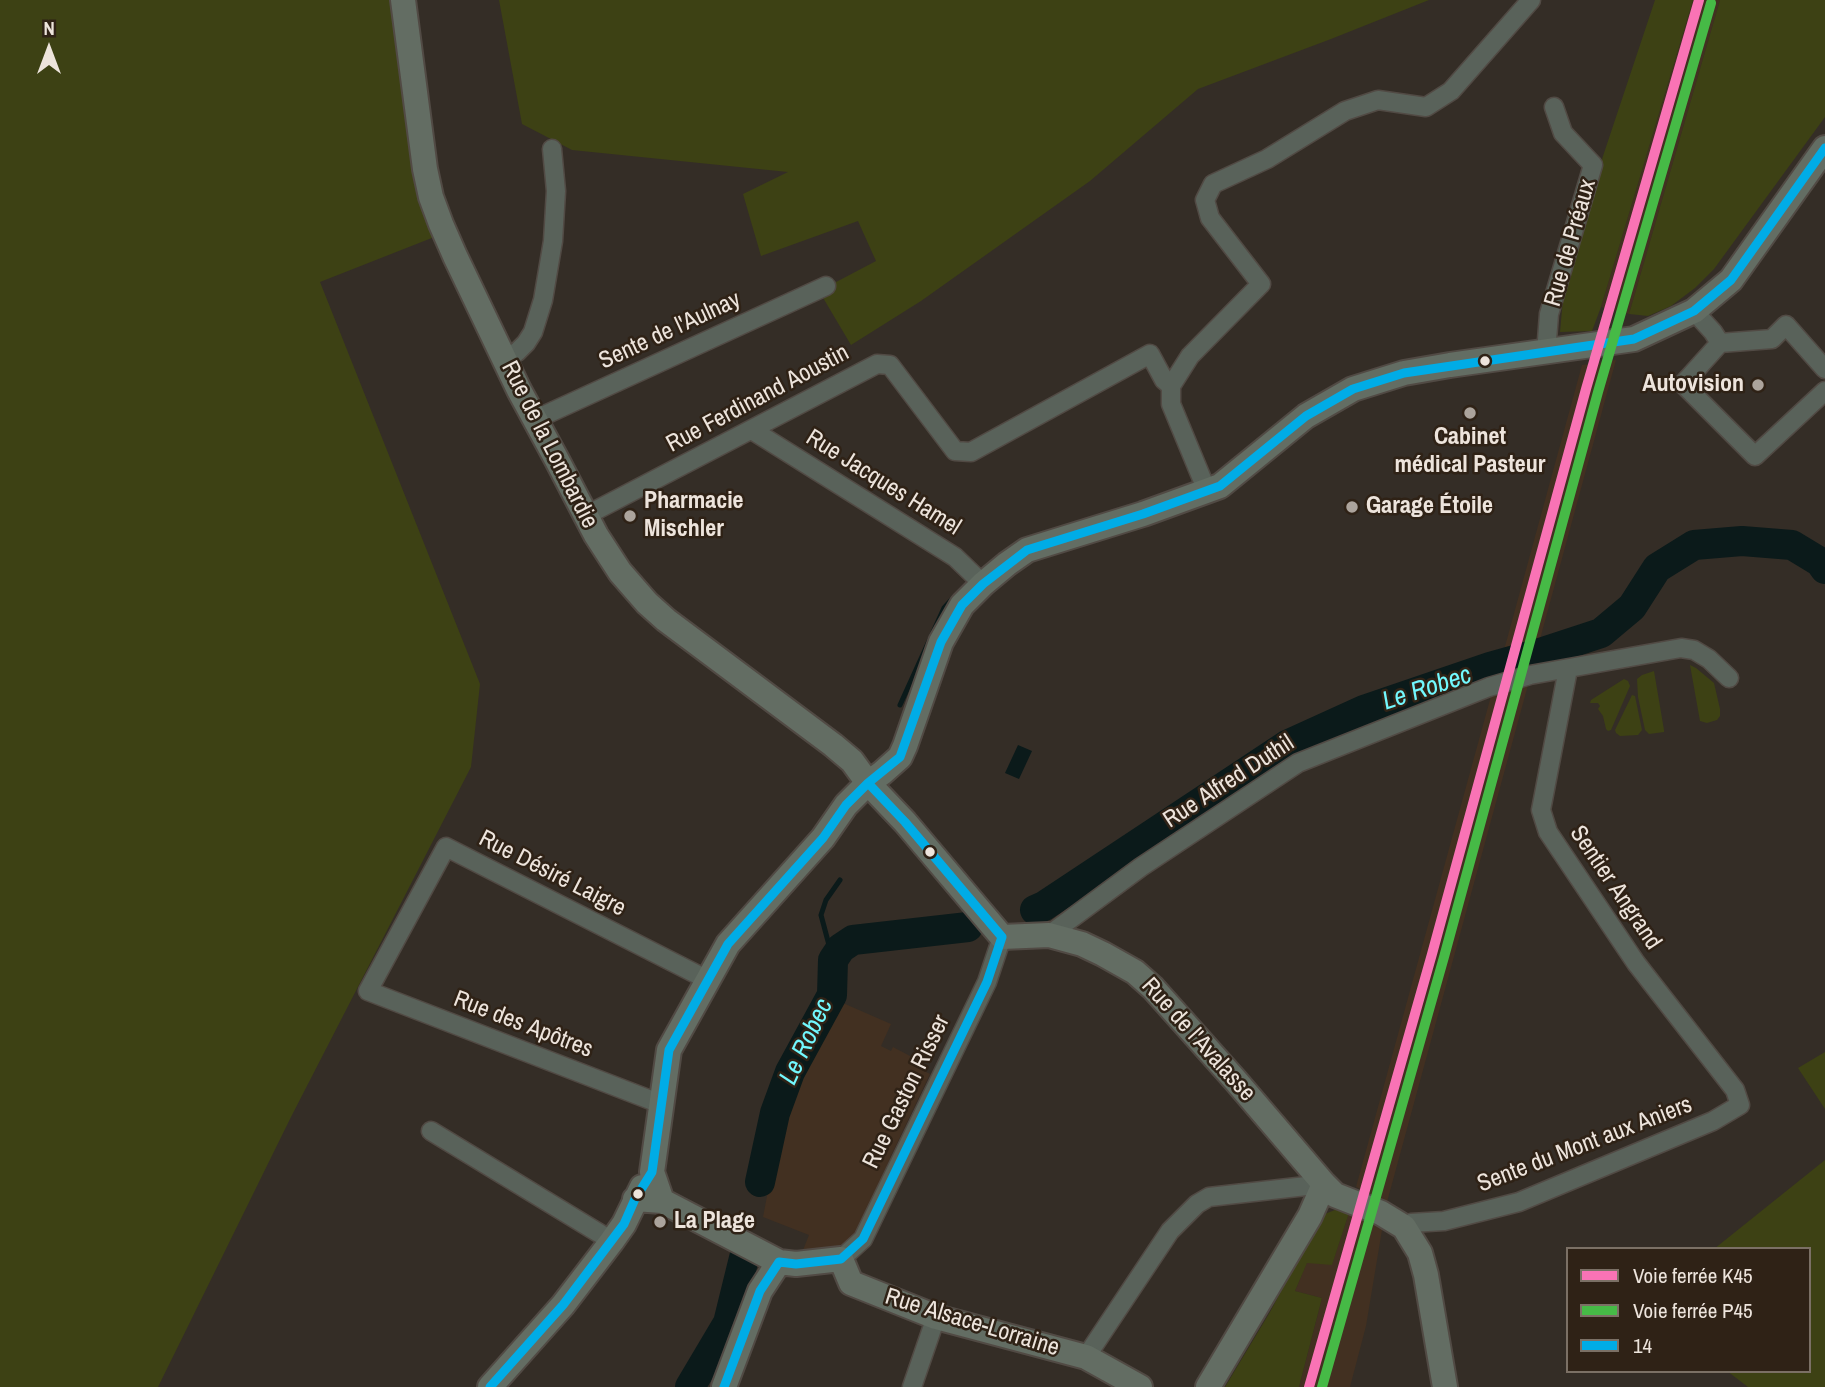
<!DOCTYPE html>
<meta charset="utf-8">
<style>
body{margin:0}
#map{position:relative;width:1825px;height:1387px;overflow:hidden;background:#342d26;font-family:"Archivo Narrow",sans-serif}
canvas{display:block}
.legend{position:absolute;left:1566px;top:1247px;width:245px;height:126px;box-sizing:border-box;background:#2f2216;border:2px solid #7b7065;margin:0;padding:9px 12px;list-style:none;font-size:21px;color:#ede4dc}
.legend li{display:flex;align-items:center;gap:14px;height:35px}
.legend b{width:35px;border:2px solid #7b7065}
.north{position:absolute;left:14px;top:14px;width:70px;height:70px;-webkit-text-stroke:5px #2f2216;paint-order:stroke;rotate:0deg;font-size:19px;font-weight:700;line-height:28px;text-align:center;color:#ede4dc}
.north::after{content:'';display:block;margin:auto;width:24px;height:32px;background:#ede4dc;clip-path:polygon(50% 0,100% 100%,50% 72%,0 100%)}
</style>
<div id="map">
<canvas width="1825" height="1387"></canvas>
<ul class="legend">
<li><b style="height:9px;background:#f973b5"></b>Voie ferrée K45</li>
<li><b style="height:9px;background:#46ba46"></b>Voie ferrée P45</li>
<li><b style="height:9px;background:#00ace6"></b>14</li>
</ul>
<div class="north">N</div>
</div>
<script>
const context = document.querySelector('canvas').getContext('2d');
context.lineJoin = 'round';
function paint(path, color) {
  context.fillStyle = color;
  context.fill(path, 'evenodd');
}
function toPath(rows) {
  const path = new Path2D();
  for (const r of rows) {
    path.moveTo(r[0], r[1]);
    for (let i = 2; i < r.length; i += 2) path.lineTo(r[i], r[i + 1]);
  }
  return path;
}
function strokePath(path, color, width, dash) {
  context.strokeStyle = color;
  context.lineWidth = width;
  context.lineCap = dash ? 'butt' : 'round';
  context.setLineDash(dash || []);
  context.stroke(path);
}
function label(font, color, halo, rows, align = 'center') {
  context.font = font + ' "Archivo Narrow",sans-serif';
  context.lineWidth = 5;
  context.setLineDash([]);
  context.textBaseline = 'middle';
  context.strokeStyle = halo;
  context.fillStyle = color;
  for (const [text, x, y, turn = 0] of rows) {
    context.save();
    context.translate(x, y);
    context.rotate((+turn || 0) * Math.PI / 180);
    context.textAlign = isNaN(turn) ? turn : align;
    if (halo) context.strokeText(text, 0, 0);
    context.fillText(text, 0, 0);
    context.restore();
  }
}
paint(toPath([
 [1693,0,1720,0,1629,314,1601,307],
 [1616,360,1533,665,1498,672,1582,365],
 [1528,685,1387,1202,1356,1187,1491,696],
 [836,1000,891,1024,881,1046,891,1051,893,1047,910,1056,913,1059,911,1064,930,1074,891,1156,858,1235,851,1242,837,1250,801,1255,809,1235,763,1217,784,1108,819,1027],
 [1349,1213,1383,1224,1366,1326,1350,1387,1299,1387,1322,1298,1295,1291,1307,1262,1332,1264]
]), '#423021');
paint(toPath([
 [0,0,399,0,447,232,320,282,480,684,471,767,291,1117,158,1387,0,1387],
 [499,0,1429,0,1331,39,1198,89,1090,181,921,301,851,345,819,291,876,261,858,221,761,256,743,194,788,172,572,150,522,124],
 [1655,0,1693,0,1601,307,1592,331,1560,332,1563,299,1603,156],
 [1720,0,1825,0,1825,117,1714,269,1695,288,1671,306,1648,316,1629,314],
 [1690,665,1696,668,1714,683,1720,709,1720,716,1717,720,1707,723,1700,721],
 [1654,671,1664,730,1664,732,1649,734,1645,730,1638,697,1637,679,1642,675],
 [1624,679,1628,681,1630,686,1611,730,1608,731,1606,729,1603,716,1598,709,1600,706,1598,703,1590,703,1591,700],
 [1632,695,1635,696,1642,730,1638,735,1620,736,1616,733,1615,730],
 [1825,1052,1825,1109,1798,1068],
 [1825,1160,1825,1387,1748,1387,1727,1371,1809,1371,1809,1249,1714,1249],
 [1335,1210,1349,1213,1332,1265,1307,1263,1295,1291,1322,1298,1299,1387,1225,1387,1270,1312,1322,1215]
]), '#3d4114');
paint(toPath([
 [1018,745,1032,751,1019,779,1005,773]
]), '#0b1a1a');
strokePath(toPath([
 [900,705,944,608,954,597],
 [833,960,821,915,826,900,840,880]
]), '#0b1a1a', 5);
strokePath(toPath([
 [1035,910,1044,906,1287,745,1364,710,1490,667,1540,653,1601,633,1632,607,1657,568,1694,545,1742,541,1792,545,1820,562,1825,569],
 [760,1182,775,1113,790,1072,832,995,833,960,841,948,853,940,968,927],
 [690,1387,728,1323,744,1258]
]), '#0b1a1a', 30);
const street = toPath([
 [1694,311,1713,332,1720,343,1772,339,1786,325,1825,369],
 [1720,343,1683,384,1755,456,1825,391],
 [1549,350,1547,340,1549,314,1593,165,1563,133,1554,107],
 [504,359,517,352,526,343,533,332,543,300,553,241,556,191,552,149],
 [534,420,826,286],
 [752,430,955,557,983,584],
 [1207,491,1171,404,1171,386,1190,356,1261,284,1210,218,1205,200,1213,184,1267,159,1345,111,1378,100,1426,107,1451,91,1531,0],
 [585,516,877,364,890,365,955,451,971,452,1150,354,1164,380,1171,386],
 [1049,935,1141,867,1298,763,1489,687,1530,675,1681,648,1694,650,1709,659,1729,678],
 [661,1104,368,991,446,847,708,980],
 [431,1131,612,1241],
 [1404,1227,1411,1223,1444,1221,1519,1202,1713,1121,1740,1105,1735,1090,1636,963,1548,832,1541,810,1568,669],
 [841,1259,863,1239,987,982,1002,937],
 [1086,1357,1170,1231,1197,1204,1209,1197,1324,1184],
 [912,1387,936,1317]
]);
const secondary = toPath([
 [403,0,425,169,431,197,441,224,455,256,519,390,557,460,596,535,620,572,647,603,666,620,833,745,852,761,868,783,905,822,1002,937,1049,935,1082,944,1103,954,1135,972,1153,988,1236,1081,1324,1184,1335,1195,1381,1213,1404,1227,1420,1253,1426,1275,1445,1387],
 [635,1199,662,1201,779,1262,796,1264,841,1259,851,1283,936,1317,1086,1357,1140,1387],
 [662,1201,652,1172,669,1050,728,944,823,838,846,805,868,783,882,773,900,757,905,746,941,642,962,605,983,584,1007,564,1027,550,1143,514,1220,486,1306,416,1353,389,1404,373,1450,365,1634,339,1694,311,1731,280,1825,148],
 [490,1387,563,1305,612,1241,624,1224,642,1187],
 [724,1387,760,1291,779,1262],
 [1208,1387,1310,1216,1324,1184]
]);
strokePath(street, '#514a44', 21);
strokePath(secondary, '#514a44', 28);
strokePath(street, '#59625a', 18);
strokePath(secondary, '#636d63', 24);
strokePath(toPath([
 [490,1387,563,1305,624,1224,635,1199,652,1172,669,1050,728,944,823,838,846,805,868,783,900,757,941,642,962,605,983,584,1027,550,1143,514,1220,486,1306,416,1353,389,1404,373,1634,339,1694,311,1731,280,1825,148],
 [724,1387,760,1291,779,1262,796,1264,841,1259,863,1239,987,982,1002,937,905,822,868,783]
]), '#00ace6', 9);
strokePath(toPath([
 [1309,1387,1432,954,1586,389,1699,0]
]), '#f973b5', 10);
strokePath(toPath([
 [1322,1387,1444,957,1598,392,1711,3]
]), '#46ba46', 10);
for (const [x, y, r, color] of [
 [1485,361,6,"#ede4dc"],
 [1758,385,7,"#aca49c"],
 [1470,413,7,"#aca49c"],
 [1352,507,7,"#aca49c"],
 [630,516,7,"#aca49c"],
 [930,852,6,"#ede4dc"],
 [638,1194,6,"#ede4dc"],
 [660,1222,7,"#aca49c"]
]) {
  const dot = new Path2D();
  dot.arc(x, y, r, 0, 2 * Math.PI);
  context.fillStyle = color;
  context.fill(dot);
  strokePath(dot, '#2f2216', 2.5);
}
label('24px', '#ede4dc', '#2f2216', [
 ["Rue de Préaux",1571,243,-74],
 ["Sente de l'Aulnay",670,331,-25],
 ["Rue Ferdinand Aoustin",758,399,-28],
 ["Rue de la Lombardie",549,445,63],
 ["Rue Jacques Hamel",883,483,32],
 ["Rue Alfred Duthil",1229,782,-33],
 ["Rue Désiré Laigre",552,874,27],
 ["Sentier Angrand",1615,888,56],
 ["Rue des Apôtres",523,1025,21],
 ["Rue de l'Avalasse",1198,1040,48],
 ["Rue Gaston Risser",907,1092,-64],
 ["Sente du Mont aux Aniers",1585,1145,-21],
 ["Rue Alsace-Lorraine",972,1323,17]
]);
label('bold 24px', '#ede4dc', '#2f2216', [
 ["Autovision",1744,385,"right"],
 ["Cabinet",1470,438,"center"],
 ["médical Pasteur",1470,466,"center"],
 ["Pharmacie",644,502],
 ["Mischler",644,530],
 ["Garage Étoile",1366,507],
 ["La Plage",674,1222]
], 'left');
label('italic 26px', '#72f8fe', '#2f2216', [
 ["Le Robec",1427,689,-18],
 ["Le Robec",807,1042,-65]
]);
</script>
